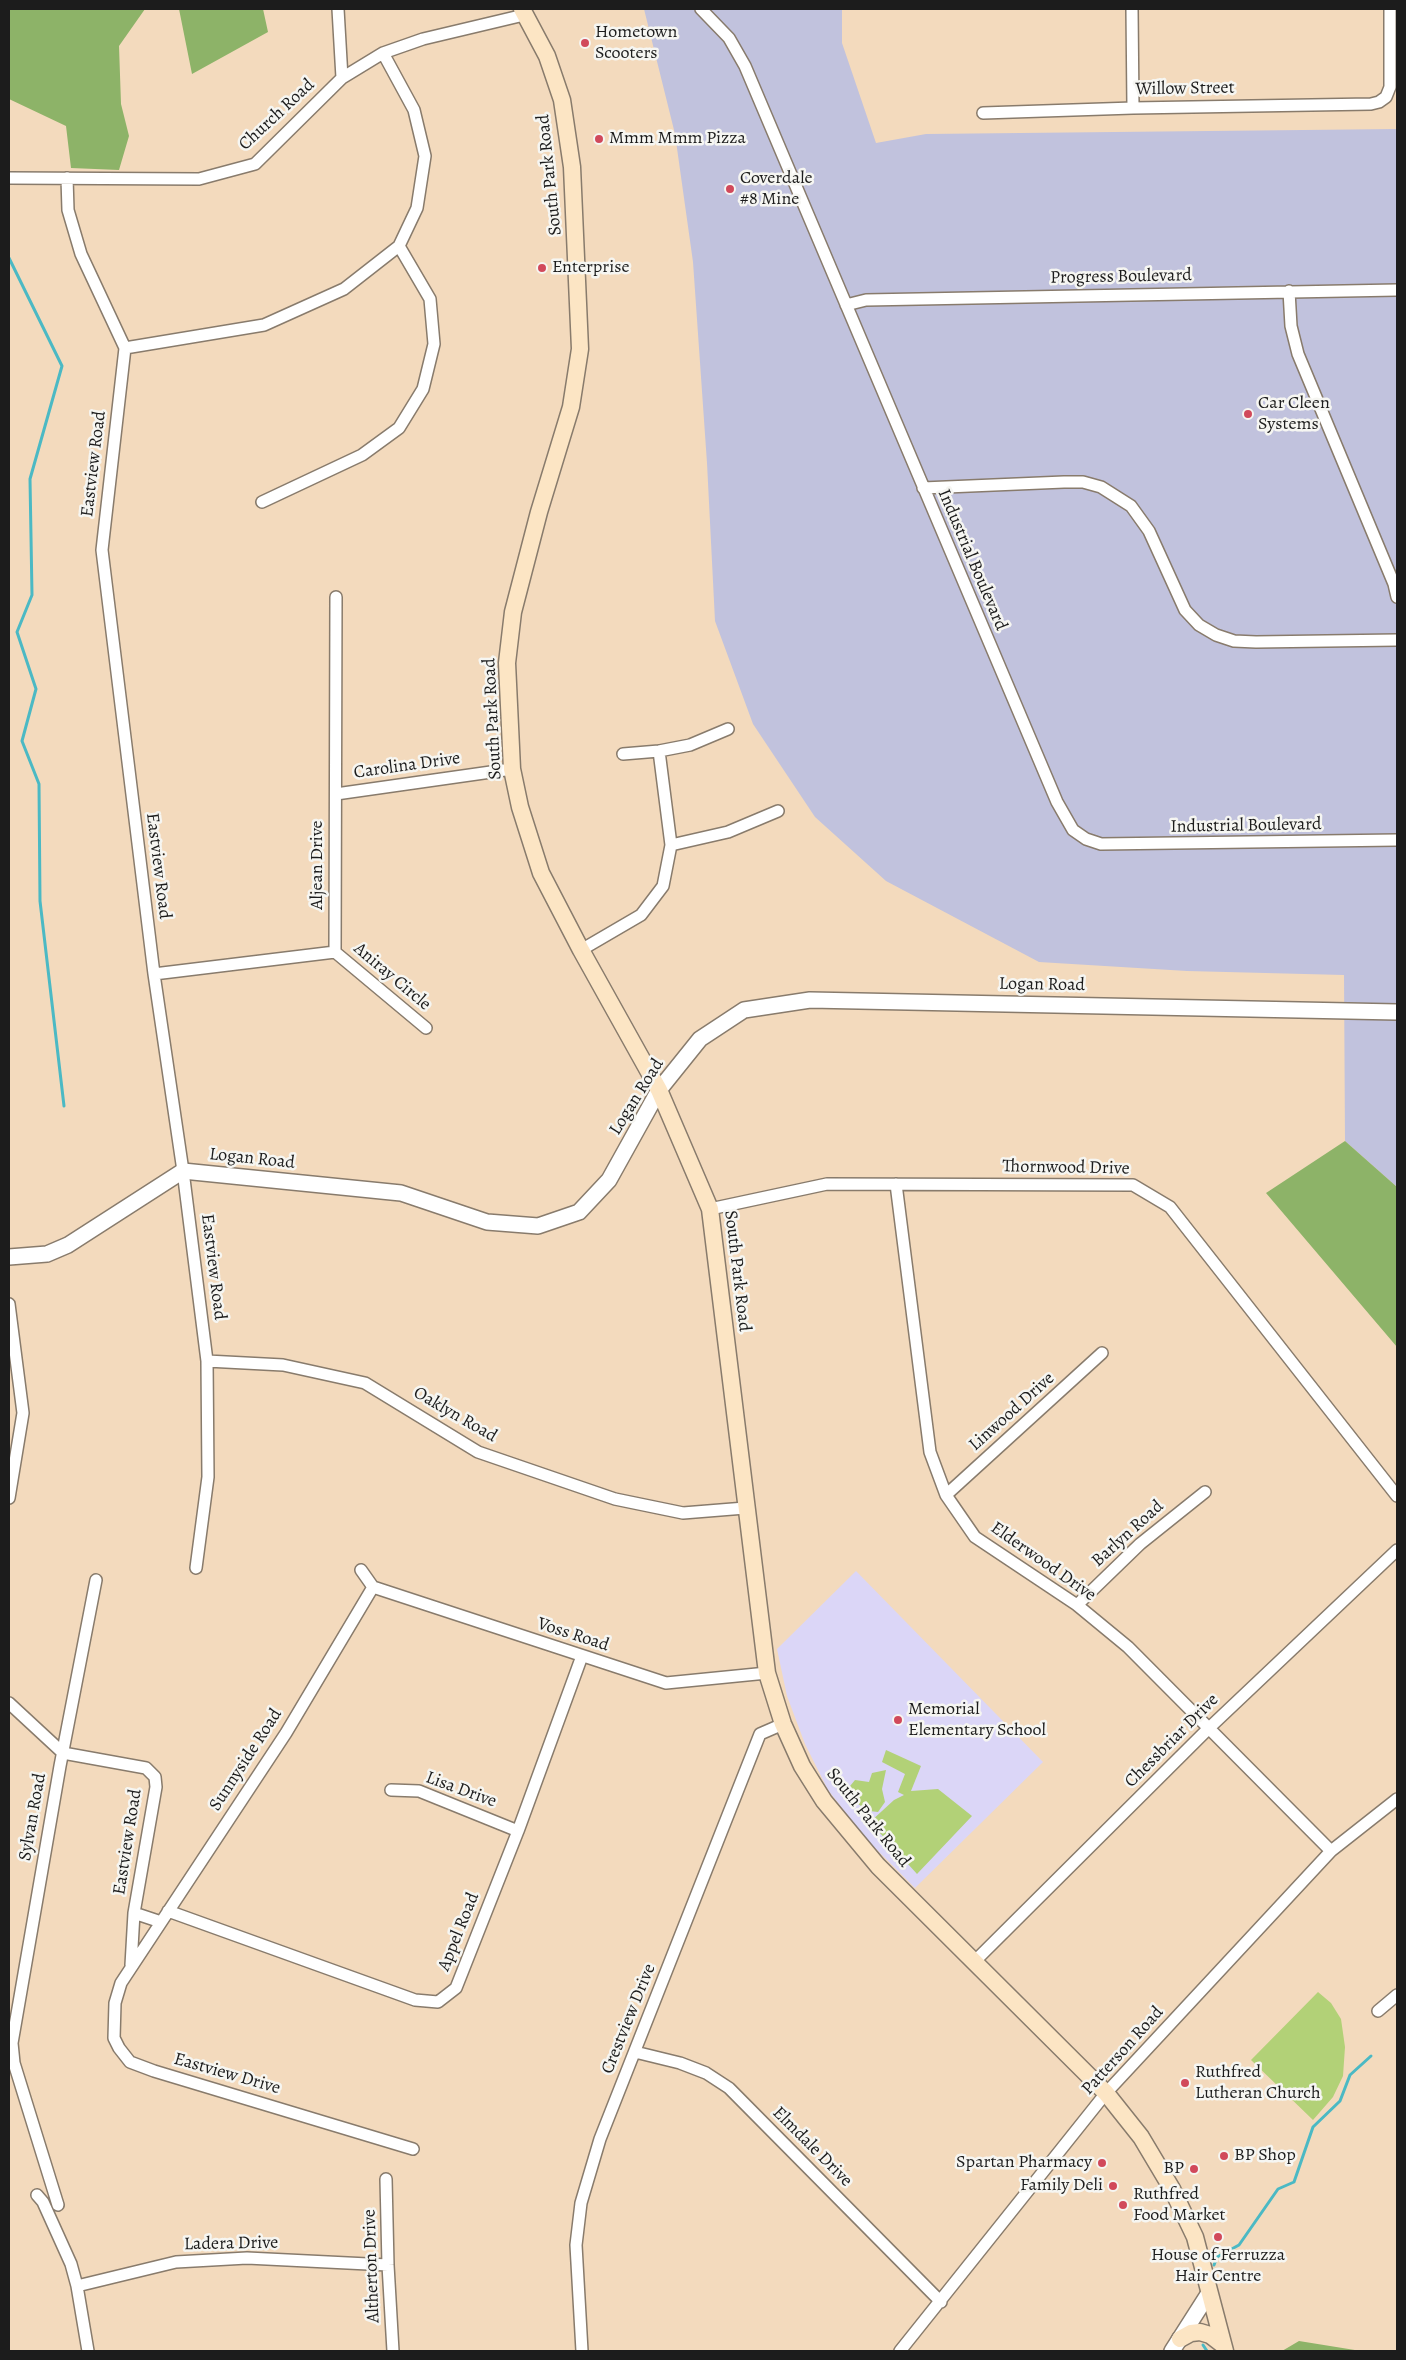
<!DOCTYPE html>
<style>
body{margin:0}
#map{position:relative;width:1406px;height:2360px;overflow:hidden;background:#f3dabd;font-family:Alegreya,serif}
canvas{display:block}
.frame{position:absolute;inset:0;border:10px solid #1c1c1c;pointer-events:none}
</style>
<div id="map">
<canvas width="1406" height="2360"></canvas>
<div class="frame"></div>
</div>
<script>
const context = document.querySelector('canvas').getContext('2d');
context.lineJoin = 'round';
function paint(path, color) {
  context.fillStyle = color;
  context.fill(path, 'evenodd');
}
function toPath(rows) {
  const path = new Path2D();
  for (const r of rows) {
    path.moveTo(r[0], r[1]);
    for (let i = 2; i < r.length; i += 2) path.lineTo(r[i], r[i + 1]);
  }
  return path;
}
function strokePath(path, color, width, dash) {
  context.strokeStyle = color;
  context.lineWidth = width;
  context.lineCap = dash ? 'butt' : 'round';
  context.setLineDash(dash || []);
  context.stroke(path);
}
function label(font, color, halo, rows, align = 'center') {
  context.font = font + ' Alegreya,serif';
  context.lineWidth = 5;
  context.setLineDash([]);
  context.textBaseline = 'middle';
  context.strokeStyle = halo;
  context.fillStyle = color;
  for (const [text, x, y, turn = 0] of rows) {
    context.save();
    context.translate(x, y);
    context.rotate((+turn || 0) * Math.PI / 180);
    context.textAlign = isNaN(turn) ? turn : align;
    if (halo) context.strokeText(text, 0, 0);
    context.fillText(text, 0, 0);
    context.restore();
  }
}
paint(toPath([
 [856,1571,1043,1762,915,1888,867,1840,828,1790,805,1744,787,1696,777,1649]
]), '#dbd6f7');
paint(toPath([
 [644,9,842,9,842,43,876,143,926,134,1397,129,1397,1187,1345,1141,1344,975,1187,971,1039,962,886,881,815,817,753,724,715,621,707,463,693,262,675,134]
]), '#c1c2dd');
paint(toPath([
 [886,1750,921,1766,911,1791,938,1789,972,1816,917,1874,870,1822,894,1800,904,1795,898,1792,905,1774,882,1762],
 [886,1770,882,1789,885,1802,878,1812,869,1811,858,1804,846,1791,855,1780,869,1782,872,1773],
 [1318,1992,1331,2003,1341,2019,1345,2047,1343,2076,1333,2097,1313,2120,1251,2060]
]), '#b2d177');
paint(toPath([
 [9,9,145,9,119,46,121,104,129,136,119,170,71,168,66,126,9,99],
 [179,9,263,9,268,32,192,74],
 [1345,1141,1397,1187,1397,1347,1266,1193],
 [1299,2341,1361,2351,1282,2351]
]), '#8db368');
strokePath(toPath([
 [9,258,62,366,30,479,32,595,17,632,36,689,22,741,39,784,40,901,64,1106],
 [1214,2265,1217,2257,1239,2245,1278,2189,1294,2182,1313,2127,1340,2101,1350,2075,1371,2056],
 [1203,2345,1207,2351]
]), '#4bb9c4', 3);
const minor = toPath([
 [338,9,342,78],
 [701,9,729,38,745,66,1057,802,1073,830,1086,839,1101,844,1397,840],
 [1132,9,1133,108],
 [983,113,1133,108,1371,104,1379,102,1386,97,1390,87,1390,9],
 [9,178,199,179,255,164,342,78,383,53,423,39,524,15],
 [67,178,68,210,81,254,125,348,102,550,154,974,183,1171,207,1361,208,1477,196,1568],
 [1289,291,1291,326,1298,354,1394,584,1397,597],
 [846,305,866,300,1397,290],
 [125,348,264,325,344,289,399,246,417,208,425,156,414,110,383,53],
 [923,488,1064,482,1083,482,1101,487,1131,506,1149,531,1185,610,1199,625,1216,635,1234,641,1256,642,1397,640],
 [262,502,362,455,399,428,423,389,434,344,430,299,399,246],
 [623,754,659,751,690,745,728,729],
 [336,794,512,769],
 [671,845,728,832,778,811],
 [581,950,641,915,663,886,671,845,659,751],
 [335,952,426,1028],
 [154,974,335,952,336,597],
 [896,1184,930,1452,946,1495,975,1537,1077,1605,1128,1647,1331,1851],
 [710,1209,827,1184,1133,1185,1170,1207,1397,1496],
 [9,1304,23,1413,9,1498],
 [207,1361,283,1365,365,1383,478,1452,615,1499,683,1513,745,1508],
 [946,1495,1102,1353],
 [361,1570,373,1587],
 [373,1587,286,1733,121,1983,115,2003,114,2038,119,2048,130,2062,154,2071,413,2149],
 [373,1587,666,1683,767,1673],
 [1077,1605,1140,1544,1205,1492],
 [9,1703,63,1753,146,1768,155,1777,156,1787,134,1913,131,1965],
 [391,1790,419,1791,518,1831],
 [168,1911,415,2000,438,2002,456,1988,518,1831,582,1656],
 [134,1913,161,1922],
 [975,1961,1208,1729,1397,1550],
 [1378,2011,1397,1995],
 [635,2052,680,2063,706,2073,729,2088,941,2302],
 [386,2179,388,2265,393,2351],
 [37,2195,43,2202,71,2264,77,2286,88,2351],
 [58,2205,14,2063,12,2043,60,1766,96,1580],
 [77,2286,176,2262,247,2258,388,2265],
 [582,2351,576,2245,581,2203,600,2139,760,1734,783,1724],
 [900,2351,1106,2093,1331,1851,1397,1799]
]);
const tertiary = toPath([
 [9,1257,47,1254,68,1245,183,1171,401,1193,487,1222,538,1226,579,1212,609,1180,659,1090,700,1039,744,1010,810,1000,1397,1012],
 [1172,2351,1209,2293]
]);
const secondary = toPath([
 [522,9,547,56,562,100,572,167,580,349,571,407,539,512,513,612,507,663,512,769,520,807,541,873,581,950,659,1090,710,1209,767,1673,783,1724,802,1766,824,1801,878,1866,1106,2093,1141,2137,1172,2189,1195,2237,1225,2351],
 [1180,2339,1191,2333,1200,2332,1210,2335,1223,2345]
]);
strokePath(minor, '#887b6c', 14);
strokePath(tertiary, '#887b6c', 18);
strokePath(secondary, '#887b6c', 19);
strokePath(minor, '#fff', 11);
strokePath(tertiary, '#fff', 15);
strokePath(secondary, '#fce5c4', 16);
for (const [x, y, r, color] of [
 [585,43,5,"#d1495b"],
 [599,139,5,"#d1495b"],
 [730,189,5,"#d1495b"],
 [542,268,5,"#d1495b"],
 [1248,414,5,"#d1495b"],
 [898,1720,5,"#d1495b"],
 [1185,2083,5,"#d1495b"],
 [1224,2156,5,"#d1495b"],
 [1102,2163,5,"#d1495b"],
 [1194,2169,5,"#d1495b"],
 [1113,2186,5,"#d1495b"],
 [1123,2205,5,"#d1495b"],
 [1218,2237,5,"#d1495b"]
]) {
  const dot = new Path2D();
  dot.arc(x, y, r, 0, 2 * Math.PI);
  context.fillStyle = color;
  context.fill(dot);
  strokePath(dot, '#f6f6f2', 2);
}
label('18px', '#1c1c1c', '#f6f6f2', [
 ["Hometown",595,33],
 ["Scooters",595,54],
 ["Mmm Mmm Pizza",609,139],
 ["Coverdale",740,179],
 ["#8 Mine",740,200],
 ["Enterprise",552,268],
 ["Car Cleen",1258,404],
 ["Systems",1258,425],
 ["Memorial",908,1710],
 ["Elementary School",908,1731],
 ["Ruthfred",1195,2073],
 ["Lutheran Church",1195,2094],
 ["BP Shop",1234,2156],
 ["Spartan Pharmacy",1092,2163,"right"],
 ["BP",1184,2169,"right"],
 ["Family Deli",1103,2186,"right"],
 ["Ruthfred",1133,2195],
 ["Food Market",1133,2216],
 ["House of Ferruzza",1218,2256,"center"],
 ["Hair Centre",1218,2277,"center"]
], 'left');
label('18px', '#1c1c1c', '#f6f6f2', [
 ["Willow Street",1185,89,-1],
 ["Church Road",277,115,-43],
 ["South Park Road",550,175,-96],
 ["Progress Boulevard",1121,277,-1],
 ["Eastview Road",94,464,-83],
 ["Industrial Boulevard",972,560,67],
 ["South Park Road",493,719,-93],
 ["Carolina Drive",407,766,-8],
 ["Industrial Boulevard",1246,826,-1],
 ["Aljean Drive",318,865,-90],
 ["Eastview Road",158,866,83],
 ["Aniray Circle",392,977,40],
 ["Logan Road",1042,985,1],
 ["Logan Road",637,1097,-58],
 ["Logan Road",252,1159,6],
 ["Thornwood Drive",1066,1168,1],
 ["Eastview Road",213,1267,83],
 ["South Park Road",737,1271,83],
 ["Linwood Drive",1012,1412,-42],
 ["Oaklyn Road",455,1415,30],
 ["Barlyn Road",1128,1534,-42],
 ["Elderwood Drive",1043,1562,35],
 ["Voss Road",573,1635,18],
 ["Chessbriar Drive",1172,1741,-45],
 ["Sunnyside Road",246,1760,-57],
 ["Lisa Drive",461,1790,20],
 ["Sylvan Road",33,1817,-80],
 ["South Park Road",868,1818,51],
 ["Eastview Road",128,1842,-81],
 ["Appel Road",459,1932,-68],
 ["Crestview Drive",629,2019,-68],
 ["Patterson Road",1123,2051,-48],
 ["Eastview Drive",227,2074,16],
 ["Elmdale Drive",812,2147,45],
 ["Ladera Drive",231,2244,-1],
 ["Altherton Drive",372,2266,-92]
]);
</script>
